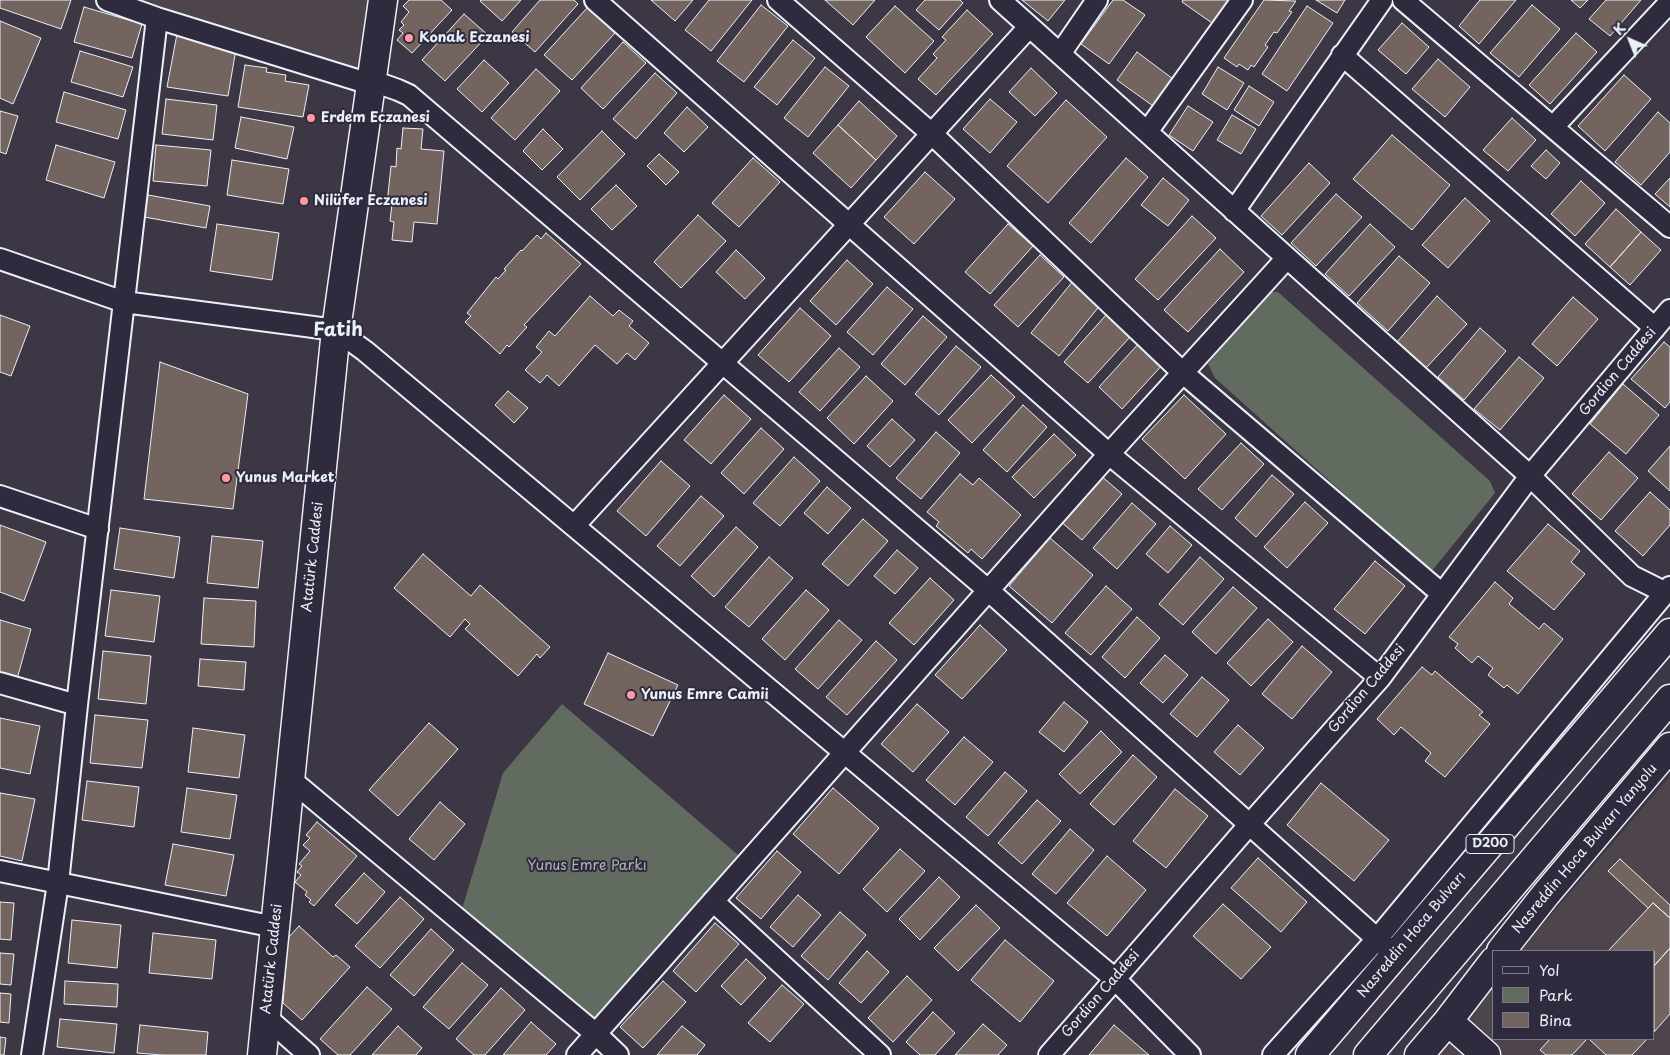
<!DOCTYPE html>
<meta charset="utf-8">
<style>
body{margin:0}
#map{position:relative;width:1670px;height:1055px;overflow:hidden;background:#3d3644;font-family:"Playpen Sans",sans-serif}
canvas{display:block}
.legend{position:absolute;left:1492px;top:950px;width:162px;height:90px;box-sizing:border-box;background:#2f2a3d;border:1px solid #797a88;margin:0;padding:6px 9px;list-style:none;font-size:15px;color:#e8f1f8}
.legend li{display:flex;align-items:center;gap:10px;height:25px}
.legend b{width:25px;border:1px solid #797a88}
.north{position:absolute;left:1605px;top:15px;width:50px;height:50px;-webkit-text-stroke:4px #2f2a3d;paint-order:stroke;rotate:316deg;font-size:14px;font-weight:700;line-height:20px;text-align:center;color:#e8f1f8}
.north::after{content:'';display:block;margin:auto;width:18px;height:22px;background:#e8f1f8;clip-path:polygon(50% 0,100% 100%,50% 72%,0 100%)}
</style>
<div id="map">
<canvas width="1670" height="1055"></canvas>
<ul class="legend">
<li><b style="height:6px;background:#2f2a3d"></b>Yol</li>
<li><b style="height:14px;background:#626b60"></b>Park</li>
<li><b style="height:14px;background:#736460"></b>Bina</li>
</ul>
<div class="north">K</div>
</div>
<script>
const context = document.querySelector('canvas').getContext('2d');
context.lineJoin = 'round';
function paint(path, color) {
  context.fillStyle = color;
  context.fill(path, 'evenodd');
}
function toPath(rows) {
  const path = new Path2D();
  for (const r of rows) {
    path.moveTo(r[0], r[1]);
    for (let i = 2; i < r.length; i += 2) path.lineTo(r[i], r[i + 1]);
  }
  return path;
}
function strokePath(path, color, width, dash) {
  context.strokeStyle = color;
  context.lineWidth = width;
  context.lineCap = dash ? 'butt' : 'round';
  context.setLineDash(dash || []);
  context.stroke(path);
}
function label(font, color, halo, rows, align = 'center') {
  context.font = font + ' "Playpen Sans",sans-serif';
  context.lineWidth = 4;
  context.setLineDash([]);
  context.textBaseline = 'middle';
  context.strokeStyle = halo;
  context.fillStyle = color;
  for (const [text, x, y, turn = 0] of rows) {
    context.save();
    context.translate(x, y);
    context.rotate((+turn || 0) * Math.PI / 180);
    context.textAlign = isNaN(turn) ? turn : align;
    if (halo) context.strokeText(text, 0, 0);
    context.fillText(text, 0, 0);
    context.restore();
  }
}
paint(toPath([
 [143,0,372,0,361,78],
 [1670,776,1670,1055,1432,1055,1494,982,1494,1039,1654,1039,1654,951,1520,951]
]), '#4d444c');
paint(toPath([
 [1267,292,1278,292,1490,481,1495,493,1431,572,1215,378,1208,364],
 [562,704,738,855,593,1023,462,909,503,773]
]), '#626b60');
const building = toPath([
 [0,0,71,0,61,29,0,8,0,0],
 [409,0,441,0,452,10,412,53,397,40,403,33,399,30,404,25,401,22,409,12,403,6,409,0],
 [481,0,521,0,502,21,480,1,481,0],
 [540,0,574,0,578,4,535,52,512,32,540,0],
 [651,0,693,0,675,21,651,0],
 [709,0,752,0,711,51,685,30,709,0],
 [825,0,875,0,853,25,825,0],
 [925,0,960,0,963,3,939,30,916,10,925,0],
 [1022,0,1065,0,1048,21,1022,0],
 [1113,0,1123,0,1145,15,1109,64,1081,44,1113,0],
 [1183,0,1228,0,1212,23,1182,2,1183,0],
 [1264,0,1296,1,1289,11,1292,12,1277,33,1274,32,1265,45,1268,47,1254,67,1251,65,1248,70,1239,64,1237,67,1224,58,1264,0],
 [1316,0,1345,0,1337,13,1316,0],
 [1480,0,1516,0,1479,44,1459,26,1480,0],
 [1571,0,1588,0,1580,8,1571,0],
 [1606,0,1641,0,1610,36,1589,19,1606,0],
 [761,5,788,26,744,82,717,61,761,5],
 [1532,5,1560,29,1519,77,1490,53,1532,5],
 [895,6,934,41,905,73,866,37,895,6],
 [1307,6,1333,23,1287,91,1262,74,1307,6],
 [84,7,142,24,132,58,74,42,84,7],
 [587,8,615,33,572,80,544,55,587,8],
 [967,10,993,34,936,95,918,79,937,58,933,54,946,40,942,37,967,10],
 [464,14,488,35,445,81,422,60,464,14],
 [0,21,41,38,13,104,0,98,0,21],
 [1402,23,1429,47,1406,74,1378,50,1402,23],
 [1576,33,1597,52,1550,104,1529,85,1576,33],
 [177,34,236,49,228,96,167,87,177,34],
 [793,40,815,58,777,105,754,87,793,40],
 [623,42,646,63,603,109,581,88,623,42],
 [80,51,133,67,123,97,71,82,80,51],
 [1137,52,1173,79,1153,106,1117,80,1137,52],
 [1438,59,1470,87,1445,117,1412,89,1438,59],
 [484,60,509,83,482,112,457,89,484,60],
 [245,65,267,68,266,72,286,75,285,81,309,85,303,117,238,107,245,65],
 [825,67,849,86,808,137,784,118,825,67],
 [1218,67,1244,83,1227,110,1202,94,1218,67],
 [1031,68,1057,93,1035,116,1009,92,1031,68],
 [536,69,560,91,515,140,491,118,536,69],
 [655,73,677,93,636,139,613,119,655,73],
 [1624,75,1651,99,1605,151,1578,126,1624,75],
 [1249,86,1274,102,1259,126,1234,110,1249,86],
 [64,92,126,110,118,139,56,122,64,92],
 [166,99,217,105,213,140,162,134,166,99],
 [990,99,1017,122,990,153,963,129,990,99],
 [1066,100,1107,137,1048,203,1007,166,1066,100],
 [859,101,897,136,876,160,838,125,859,101],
 [1188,106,1213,122,1193,151,1169,135,1188,106],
 [687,107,708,127,684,152,664,133,687,107],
 [0,111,18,116,6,154,0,152,0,111],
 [1658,112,1670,123,1670,152,1641,185,1615,162,1658,112],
 [1232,115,1256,129,1241,154,1217,140,1232,115],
 [241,117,294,127,287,159,235,148,241,117],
 [1512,118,1536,140,1508,171,1483,150,1512,118],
 [838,125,876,160,851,188,813,153,838,125],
 [403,128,423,129,421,149,444,151,437,224,414,222,412,242,392,240,394,222,390,221,392,204,387,204,391,166,396,167,397,148,401,149,403,128],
 [543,129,563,149,542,170,523,151,543,129],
 [602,131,625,154,580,200,557,177,602,131],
 [1392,135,1450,185,1412,230,1353,179,1392,135],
 [56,145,115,162,104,198,46,180,56,145],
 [156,145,211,150,207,186,153,181,156,145],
 [1546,150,1560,163,1546,179,1531,166,1546,150],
 [659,154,679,172,666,185,647,166,659,154],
 [753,158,780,182,739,227,712,203,753,158],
 [1126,158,1148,177,1091,243,1069,223,1126,158],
 [232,160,289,169,283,204,227,195,232,160],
 [1309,163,1330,183,1282,235,1261,216,1309,163],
 [925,172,955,199,914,244,884,217,925,172],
 [1163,178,1189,200,1168,226,1141,205,1163,178],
 [1670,178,1670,207,1655,194,1670,178],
 [1581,181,1605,203,1575,236,1551,214,1581,181],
 [616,185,637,206,612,230,591,209,616,185],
 [1336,194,1362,217,1316,266,1291,243,1336,194],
 [148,195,210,206,206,228,144,217,148,195],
 [1465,198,1490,221,1448,268,1422,245,1465,198],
 [1616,209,1641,232,1610,267,1585,244,1616,209],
 [698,215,726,241,681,288,654,262,698,215],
 [1192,216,1216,238,1158,300,1135,279,1192,216],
 [217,224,279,233,272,280,210,271,217,224],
 [1008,224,1033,246,990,294,965,272,1008,224],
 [1370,224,1395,247,1349,296,1325,274,1370,224],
 [1641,232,1661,250,1630,285,1610,267,1641,232],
 [546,233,581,264,524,325,527,327,509,347,507,345,500,354,465,322,471,316,467,313,496,277,498,279,506,270,504,269,521,250,522,251,537,235,541,239,546,233],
 [1220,249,1244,272,1188,332,1164,310,1220,249],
 [736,250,765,278,745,299,716,272,736,250],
 [1040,255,1064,277,1018,327,994,305,1040,255],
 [1399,256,1430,283,1388,331,1357,303,1399,256],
 [847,260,873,284,836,325,810,301,847,260],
 [1073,281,1101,304,1059,356,1031,333,1073,281],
 [887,287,913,309,873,355,847,332,887,287],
 [590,296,613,316,619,310,633,321,629,326,649,343,635,360,627,353,617,364,595,345,559,386,547,375,540,383,525,370,542,352,536,347,549,331,555,336,590,296],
 [1437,296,1467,324,1426,368,1397,342,1437,296],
 [1573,297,1598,319,1557,366,1532,344,1573,297],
 [800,308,831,336,789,382,758,355,800,308],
 [0,315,30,326,11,376,0,372,0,315],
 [1106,315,1130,337,1088,383,1064,362,1106,315],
 [923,316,947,337,905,385,881,364,923,316],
 [1480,328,1506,351,1464,400,1438,377,1480,328],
 [1140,342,1164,363,1122,409,1099,387,1140,342],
 [1664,342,1670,347,1670,402,1665,408,1631,379,1664,342],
 [956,346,981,367,939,415,915,394,956,346],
 [839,348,860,367,820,411,799,392,839,348],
 [1519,357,1544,378,1500,430,1474,409,1519,357],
 [160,362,248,394,233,509,144,499,160,362],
 [991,375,1015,397,972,443,948,420,991,375],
 [866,376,893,401,854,444,827,418,866,376],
 [1623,384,1659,415,1626,454,1590,424,1623,384],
 [508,391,528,408,514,423,495,405,508,391],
 [724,395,751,419,711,464,684,440,724,395],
 [1184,395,1226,434,1185,479,1142,439,1184,395],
 [1023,405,1047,427,1007,472,983,450,1023,405],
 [892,419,915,440,890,467,867,446,892,419],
 [761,428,784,449,744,494,721,473,761,428],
 [936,432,960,453,921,499,896,478,936,432],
 [1054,434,1076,455,1034,498,1012,477,1054,434],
 [1241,443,1264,464,1222,510,1198,489,1241,443],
 [1670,446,1670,491,1648,471,1670,446],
 [1609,452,1638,478,1601,520,1572,494,1609,452],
 [794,457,820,481,780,526,753,503,794,457],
 [661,461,690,486,646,536,617,511,661,461],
 [960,474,973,485,979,478,1021,515,982,559,971,549,968,553,936,526,939,522,927,512,960,474],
 [1099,474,1122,494,1082,540,1059,520,1099,474],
 [1272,475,1294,494,1256,537,1235,518,1272,475],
 [827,487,851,508,828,534,804,513,827,487],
 [1650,492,1670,510,1670,525,1643,556,1615,531,1650,492],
 [701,496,724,516,680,566,657,546,701,496],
 [1305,502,1328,523,1287,568,1264,547,1305,502],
 [1132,503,1156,524,1117,569,1093,548,1132,503],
 [863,519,888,541,848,586,822,564,863,519],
 [1548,524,1580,551,1571,562,1585,574,1554,610,1507,571,1548,524],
 [0,525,46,542,24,601,0,592,0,525],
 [1170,526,1192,545,1168,573,1146,554,1170,526],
 [736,527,758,547,714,597,691,576,736,527],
 [120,528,180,537,174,578,114,569,120,528],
 [212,536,263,541,258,588,207,583,212,536],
 [1050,538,1093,575,1052,623,1009,586,1050,538],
 [897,550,918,568,895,594,874,576,897,550],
 [423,554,471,596,480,585,550,647,540,658,537,654,518,676,465,629,470,624,465,619,450,637,394,588,423,554],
 [769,557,793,578,749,627,725,607,769,557],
 [1200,557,1224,579,1183,625,1159,604,1200,557],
 [1375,561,1405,586,1365,634,1334,609,1375,561],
 [930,578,954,600,914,645,889,623,930,578],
 [1495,582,1513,598,1509,604,1539,629,1544,623,1563,639,1518,694,1507,685,1504,688,1488,675,1493,668,1478,656,1472,663,1455,648,1458,644,1449,637,1495,582],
 [1106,586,1132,609,1091,655,1065,633,1106,586],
 [1233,587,1257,608,1216,654,1192,632,1233,587],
 [111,590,160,596,154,642,105,636,111,590],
 [806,590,829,610,785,660,762,639,806,590],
 [204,598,256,601,254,647,201,644,204,598],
 [1137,617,1160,638,1125,678,1102,657,1137,617],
 [1268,619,1293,642,1251,686,1227,663,1268,619],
 [0,620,31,629,17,679,0,674,0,620],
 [839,620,862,640,818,689,795,669,839,620],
 [980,625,1007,650,962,699,935,675,980,625],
 [876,641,897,660,847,715,826,697,876,641],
 [1302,646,1332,672,1292,719,1262,694,1302,646],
 [103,651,151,656,146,704,98,699,103,651],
 [608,653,678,685,653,736,584,704,608,653],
 [1165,655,1188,675,1163,703,1140,683,1165,655],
 [200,659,246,662,244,690,198,686,200,659],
 [1422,667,1432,675,1435,671,1483,712,1479,715,1490,724,1445,777,1425,761,1431,753,1401,727,1394,735,1377,719,1422,667],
 [1202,677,1229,700,1197,737,1170,714,1202,677],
 [1064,702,1088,722,1064,752,1039,732,1064,702],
 [917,704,949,732,913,772,881,744,917,704],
 [95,715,148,720,142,768,90,763,95,715],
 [0,718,40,726,30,774,0,768,0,718],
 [429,723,458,749,398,816,369,790,429,723],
 [1238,725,1264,748,1240,775,1214,752,1238,725],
 [193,728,245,735,239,778,188,772,193,728],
 [1101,731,1122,752,1080,794,1059,774,1101,731],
 [964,737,993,762,955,805,926,780,964,737],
 [1133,755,1157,777,1114,825,1090,804,1133,755],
 [1005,772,1027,791,988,836,966,817,1005,772],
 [87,781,139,787,134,827,82,820,87,781],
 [1321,783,1389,840,1354,881,1287,825,1321,783],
 [187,788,237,795,230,839,181,832,187,788],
 [833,788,879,828,839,874,793,834,833,788],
 [1175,789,1208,816,1166,868,1133,841,1175,789],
 [0,793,35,799,22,861,0,856,0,793],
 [1037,800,1061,821,1022,864,998,843,1037,800],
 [440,802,465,824,434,860,409,839,440,802],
 [317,822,357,856,314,906,309,902,311,900,305,895,307,892,295,882,301,875,297,872,302,866,299,864,310,851,303,845,310,838,306,835,317,822],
 [1070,829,1094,850,1056,894,1032,874,1070,829],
 [173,844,234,855,226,896,165,885,173,844],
 [900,849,925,871,887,912,863,889,900,849],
 [777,851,801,872,761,919,736,898,777,851],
 [1107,856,1146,890,1107,936,1067,903,1107,856],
 [1258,858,1307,902,1281,932,1231,888,1258,858],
 [1620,859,1670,905,1670,918,1653,903,1648,908,1608,871,1620,859],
 [364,873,385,892,357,924,335,905,364,873],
 [939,877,960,897,920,940,899,919,939,877],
 [798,895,821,915,793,947,770,927,798,895],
 [400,897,424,919,380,968,355,946,400,897],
 [0,902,14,903,11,940,0,939,0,902],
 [1653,903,1670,918,1670,948,1654,966,1654,951,1608,951,1653,903],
 [1223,904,1271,947,1241,979,1193,936,1223,904],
 [976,905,1000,928,958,971,934,948,976,905],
 [840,912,866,935,828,980,801,956,840,912],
 [72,920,121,925,117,968,68,963,72,920],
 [715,923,739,944,696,992,673,971,715,923],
 [299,926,333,957,336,955,350,967,302,1020,283,1003,288,938,299,926],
 [431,929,454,950,414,996,390,975,431,929],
 [153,933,216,940,212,979,149,973,153,933],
 [1005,940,1054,981,1020,1022,971,980,1005,940],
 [1670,948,1670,1014,1654,1032,1654,966,1670,948],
 [867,951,889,972,861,1003,839,983,867,951],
 [0,953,14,954,11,985,0,984,0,953],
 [746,959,766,978,741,1005,721,986,746,959],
 [462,963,488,985,449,1029,423,1007,462,963],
 [907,976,932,1000,893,1042,868,1018,907,976],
 [65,981,118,984,117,1007,64,1004,65,981],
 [663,981,686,1002,643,1048,620,1027,663,981],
 [782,985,804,1004,770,1042,748,1023,782,985],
 [367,987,392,1009,350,1055,338,1055,320,1039,367,987],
 [501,988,525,1010,485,1055,474,1055,456,1039,501,988],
 [0,993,11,994,9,1023,0,1022,0,993],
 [933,1012,955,1033,935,1055,920,1055,906,1042,933,1012],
 [60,1019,117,1024,114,1053,57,1047,60,1019],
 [531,1022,556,1044,546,1055,503,1055,531,1022],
 [983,1024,1007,1045,998,1055,955,1055,983,1024],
 [140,1025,208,1032,206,1055,162,1055,137,1053,140,1025],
 [1114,1025,1149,1055,1089,1055,1114,1025],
 [398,1026,422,1048,416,1055,372,1055,398,1026],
 [682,1026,705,1045,697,1055,657,1055,682,1026],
 [0,1037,6,1038,4,1055,0,1055,0,1037],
 [1550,1039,1587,1039,1572,1055,1546,1055,1540,1050,1550,1039],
 [1589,1039,1647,1039,1632,1055,1606,1055,1589,1039]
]);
paint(building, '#736460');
strokePath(building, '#e8f1f8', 1);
const street = toPath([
 [107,0,157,18,370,84,384,85,398,90,409,95,988,590,1395,955],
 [595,0,1109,454,1380,678],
 [778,0,932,134,1182,372,1442,594],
 [1000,0,1530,476,1632,576,1666,593],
 [1403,0,1670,227],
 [1060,54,1097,0],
 [1342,55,1655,328],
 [1553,127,1670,2],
 [1147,132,1242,0],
 [1234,211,1382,0],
 [0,259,124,302,336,330,365,351,1115,979,1190,1055],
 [0,496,98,529],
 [574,526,1029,27],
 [0,683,77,705],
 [290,779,596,1034,618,1055],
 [0,871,275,927],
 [713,901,880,1055],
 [266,1017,309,1055],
 [32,1055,58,883,77,705,157,18],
 [577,1055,1109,454,1287,258],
 [1049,1055,1249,825,1380,678,1530,476,1670,310],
 [1273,1055,1377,939,1670,587]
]);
const secondary = toPath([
 [1501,951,1546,894,1670,747],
 [1448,1021,1486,1055],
 [262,1055,336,330,383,0],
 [1419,1055,1448,1021,1494,961]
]);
const highway = toPath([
 [1310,1055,1670,633],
 [1368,1055,1670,699]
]);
strokePath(street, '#e8f1f8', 24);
strokePath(secondary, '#e8f1f8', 31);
strokePath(highway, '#e8f1f8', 31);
strokePath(street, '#2f2a3d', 20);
strokePath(secondary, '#2f2a3d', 28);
strokePath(highway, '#2f2a3d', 28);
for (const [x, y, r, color] of [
 [409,38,5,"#ff9aa2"],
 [311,118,5,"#ff9aa2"],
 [304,201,5,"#ff9aa2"],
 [226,478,5,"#ff9aa2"],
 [631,695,5,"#ff9aa2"]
]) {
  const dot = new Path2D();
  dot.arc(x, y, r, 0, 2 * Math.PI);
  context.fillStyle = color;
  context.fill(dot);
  strokePath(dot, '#2f2a3d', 2);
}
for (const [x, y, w] of [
 [1490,844,48]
]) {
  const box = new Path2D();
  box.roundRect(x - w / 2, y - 9.5, w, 19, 4);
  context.fillStyle = '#2f2a3d';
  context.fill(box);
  strokePath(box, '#e8f1f8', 1);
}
label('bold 12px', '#e8f1f8', null, [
 ["D200",1490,844]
]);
label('bold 14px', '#e8f1f8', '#2f2a3d', [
 ["Konak Eczanesi",419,38],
 ["Erdem Eczanesi",321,118],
 ["Nilüfer Eczanesi",314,201],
 ["Yunus Market",236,478],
 ["Yunus Emre Camii",641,695]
], 'left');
label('14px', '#e8f1f8', '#2f2a3d', [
 ["Gordion Caddesi",1618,372,-50],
 ["Atatürk Caddesi",313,557,-84],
 ["Gordion Caddesi",1367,689,-50],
 ["Nasreddin Hoca Bulvarı Yanyolu",1585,849,-50],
 ["Nasreddin Hoca Bulvarı",1412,935,-50],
 ["Atatürk Caddesi",272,959,-84],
 ["Gordion Caddesi",1101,994,-49]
]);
label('14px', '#acb5b4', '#2f2a3d', [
 ["Yunus Emre Parkı",587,866]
]);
label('bold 19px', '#e8f1f8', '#2f2a3d', [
 ["Fatih",338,331]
]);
</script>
